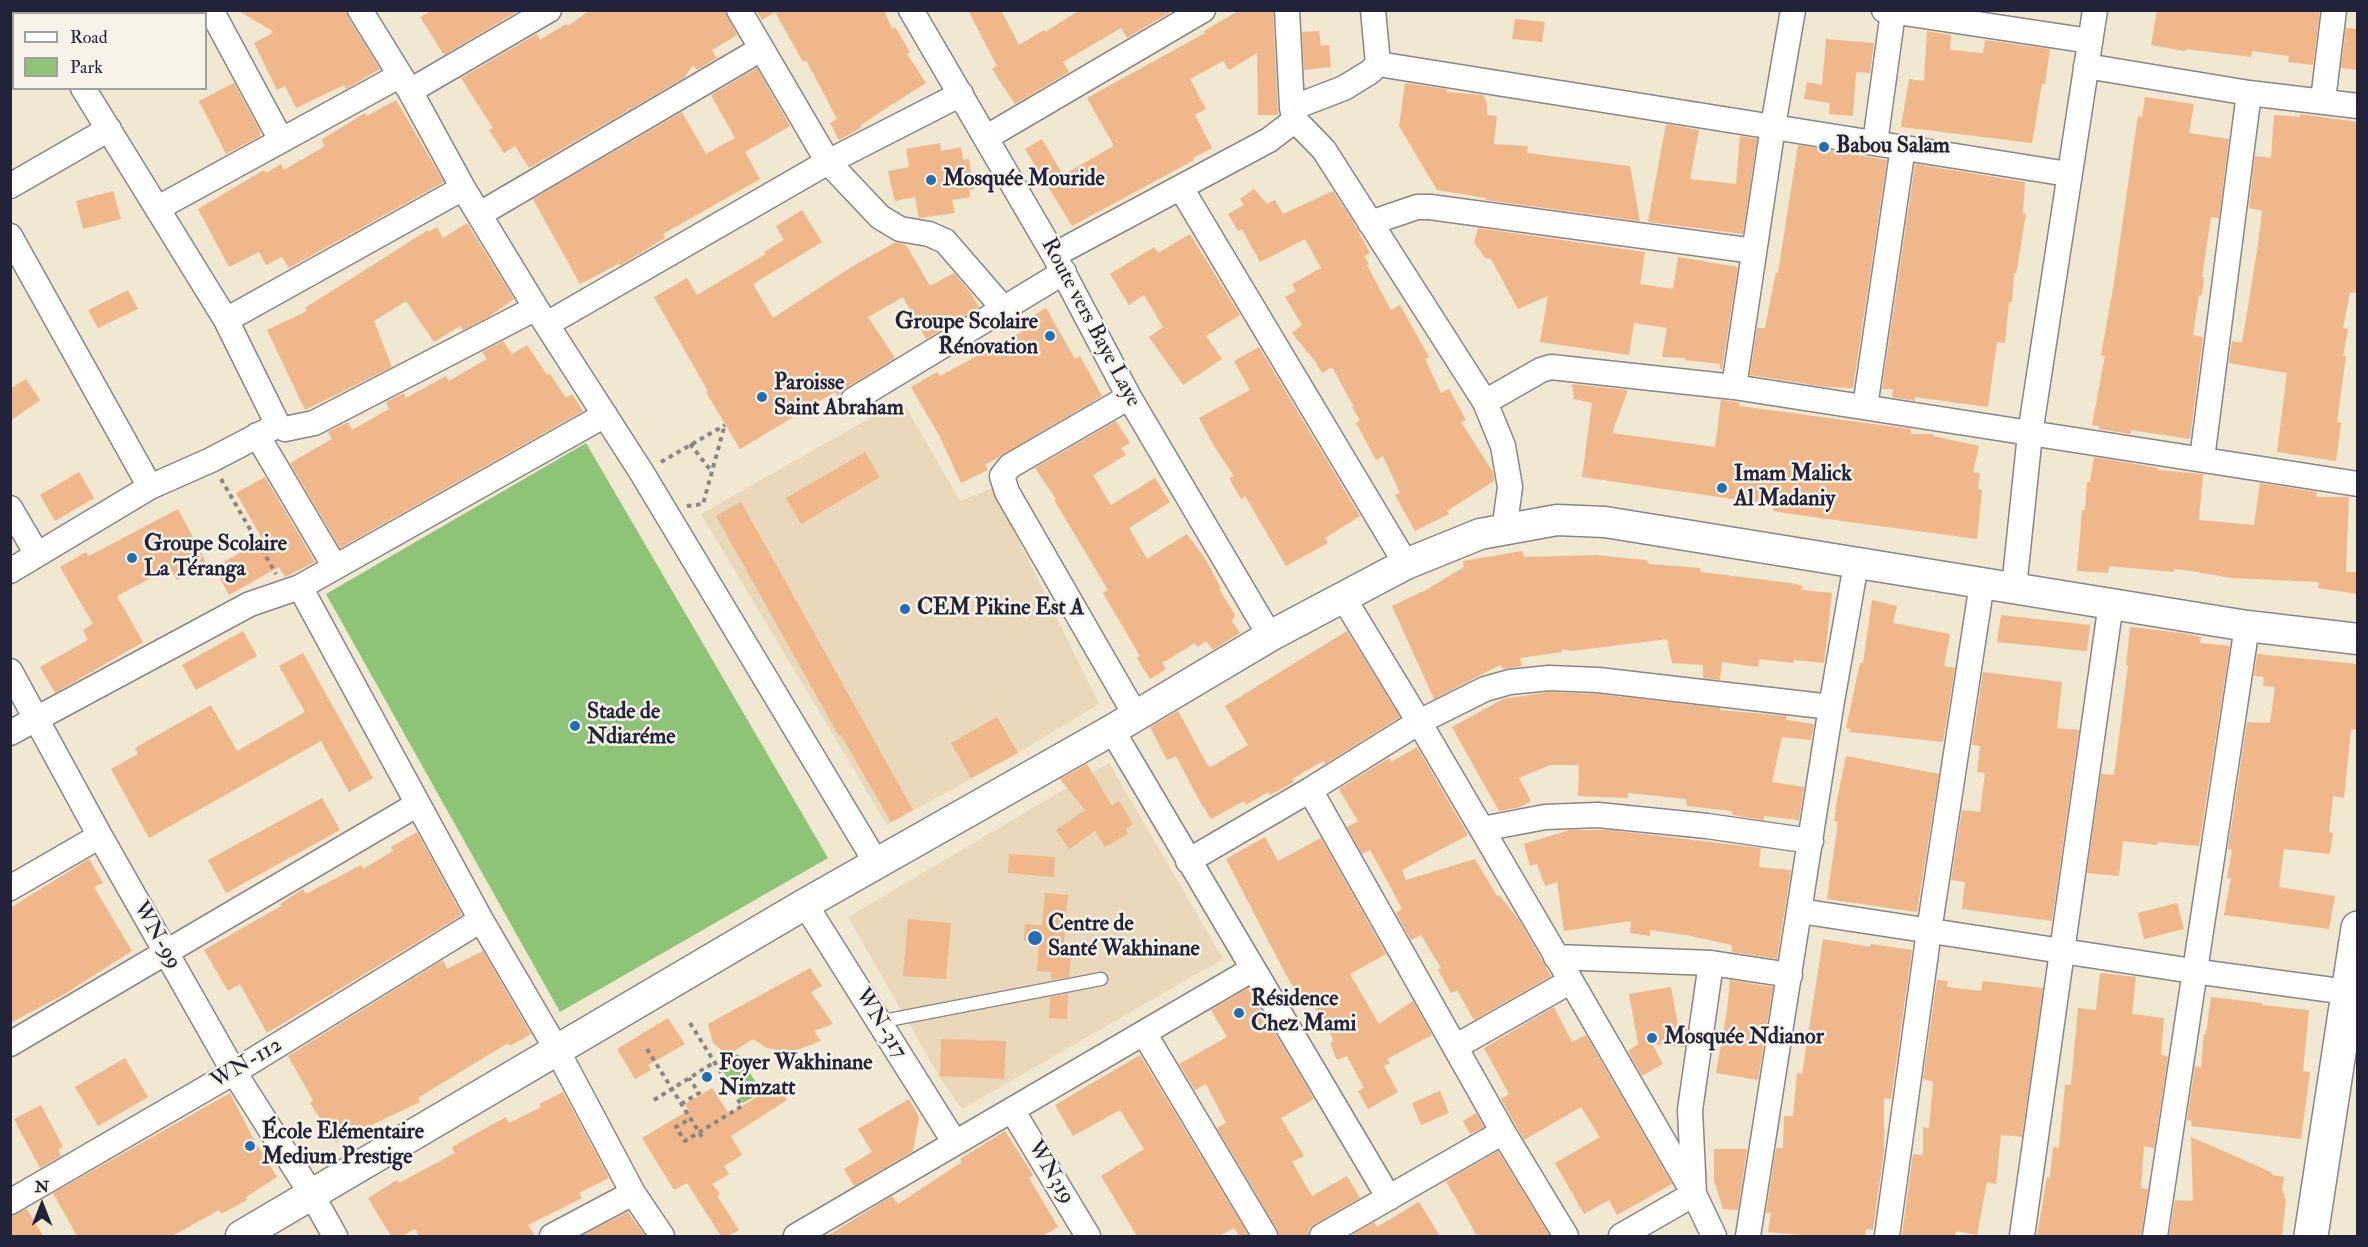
<!DOCTYPE html>
<meta charset="utf-8">
<style>
body{margin:0}
#map{position:relative;width:2368px;height:1247px;overflow:hidden;background:#f1e8d1;font-family:"IM FELL Double Pica",serif}
canvas{display:block}
.frame{position:absolute;inset:0;border:12px solid #22223b;pointer-events:none}
.legend{position:absolute;left:12px;top:12px;width:195px;height:78px;box-sizing:border-box;background:#f7f3e8;border:2px solid #a29fa3;margin:0;padding:8px 10px;list-style:none;font-size:18px;color:#22223b}
.legend li{display:flex;align-items:center;gap:12px;height:30px}
.legend b{width:30px;border:2px solid #a29fa3}
.north{position:absolute;left:12px;top:1175px;width:60px;height:60px;-webkit-text-stroke:4px #f7f3e8;paint-order:stroke;rotate:0deg;font-size:16px;font-weight:700;line-height:24px;text-align:center;color:#22223b}
.north::after{content:'';display:block;margin:auto;width:21px;height:27px;background:#22223b;clip-path:polygon(50% 0,100% 100%,50% 72%,0 100%)}
</style>
<div id="map">
<canvas width="2368" height="1247"></canvas>
<div class="frame"></div>
<ul class="legend">
<li><b style="height:8px;background:#fff"></b>Road</li>
<li><b style="height:16px;background:#8ec477"></b>Park</li>
</ul>
<div class="north">N</div>
</div>
<script>
const context = document.querySelector('canvas').getContext('2d');
context.lineJoin = 'round';
function paint(path, color) {
  context.fillStyle = color;
  context.fill(path, 'evenodd');
}
function toPath(rows) {
  const path = new Path2D();
  for (const r of rows) {
    path.moveTo(r[0], r[1]);
    for (let i = 2; i < r.length; i += 2) path.lineTo(r[i], r[i + 1]);
  }
  return path;
}
function strokePath(path, color, width, dash) {
  context.strokeStyle = color;
  context.lineWidth = width;
  context.lineCap = dash ? 'butt' : 'round';
  context.setLineDash(dash || []);
  context.stroke(path);
}
function label(font, color, halo, rows, align = 'center') {
  context.font = font + ' "IM FELL Double Pica",serif';
  context.lineWidth = 5;
  context.setLineDash([]);
  context.textBaseline = 'middle';
  context.strokeStyle = halo;
  context.fillStyle = color;
  for (const [text, x, y, turn = 0] of rows) {
    context.save();
    context.translate(x, y);
    context.rotate((+turn || 0) * Math.PI / 180);
    context.textAlign = isNaN(turn) ? turn : align;
    if (halo) context.strokeText(text, 0, 0);
    context.fillText(text, 0, 0);
    context.restore();
  }
}
paint(toPath([
 [902,400,960,501,993,488,1099,704,1018,753,887,825,701,514],
 [1109,763,1223,959,962,1109,940,1078,848,917]
]), '#ead8ba');
paint(toPath([
 [586,443,828,858,560,1012,326,594],
 [738,1054,762,1092,743,1103,719,1065]
]), '#8ec477');
paint(toPath([
 [237,10,346,10,348,17,380,69,346,89,344,85,296,108,285,86,277,90,254,43,274,32],
 [433,10,520,10,444,55,420,17],
 [590,10,725,10,737,35,712,50,717,58,697,70,693,65,684,78,529,168,515,146,504,153,489,130,493,128,461,78,537,34,540,40,566,24,568,26],
 [756,10,884,10,892,29,895,27,910,52,907,54,926,83,880,112,860,126,861,128,839,140,830,123,837,119,806,60,803,62,775,12,762,20],
 [968,10,1001,10,1019,45,1044,30,1045,32,1080,10,1174,10,1127,38,1121,28,1063,62,1069,72,1015,104,992,69,997,66],
 [1240,10,1273,10,1278,115,1258,115,1257,53,1229,70,1223,61,1190,79,1206,109,1195,115,1212,148,1193,158,1194,160,1072,226,1025,149,1042,139,1063,175,1112,147,1113,144,1087,98,1205,33,1204,31],
 [2157,10,2320,10,2313,65,2288,62,2289,56,2252,51,2251,57,2186,49,2185,51,2151,45],
 [1515,19,1545,22,1542,42,1512,39],
 [2346,28,2358,29,2358,70,2341,68],
 [1319,31,1321,46,1329,45,1331,67,1304,70,1302,32],
 [1927,31,1951,35,1950,50,1983,53,1985,40,2050,49,2045,84,2042,83,2032,143,1901,127,1909,79,1924,81],
 [1826,39,1874,43,1870,73,1856,72,1853,116,1829,114,1830,103,1804,99,1807,82,1822,85],
 [757,68,790,126,745,152,760,179,663,234,665,238,621,265,618,264,580,284,533,199,682,112,706,154,735,138,711,95],
 [234,83,260,131,260,136,226,154,199,101],
 [1405,83,1446,89,1446,92,1483,95,1487,102,1487,115,1497,116,1494,144,1528,146,1527,153,1630,166,1640,221,1486,200,1486,198,1437,190,1399,126],
 [2145,97,2194,104,2189,133,2229,139,2219,218,2211,217,2202,277,2204,278,2202,295,2199,295,2193,335,2203,337,2190,439,2131,430,2131,434,2099,429,2099,426,2092,425,2105,356,2101,355,2113,289,2134,143,2138,116,2142,117],
 [396,100,444,182,289,268,282,257,266,265,259,252,229,267,198,209,264,170,266,173,281,164,284,170,325,146,321,140,365,113,367,116],
 [2300,114,2358,122,2358,293,2350,293,2343,328,2348,329,2343,356,2346,356,2337,422,2341,423,2336,461,2277,452,2287,373,2229,363,2232,341,2242,343,2258,245,2262,211,2249,208,2255,156,2271,158,2274,115,2300,117],
 [1666,124,1699,130,1690,179,1736,184,1740,136,1757,139,1743,234,1648,222],
 [940,143,941,151,961,147,963,160,969,159,974,189,969,190,970,197,952,200,955,213,919,218,915,197,896,201,894,198,888,171,909,167,906,149],
 [1798,145,1887,160,1853,388,1826,387,1750,375,1757,328,1765,328,1776,272,1778,273],
 [1915,164,2025,182,2023,214,2026,214,2016,274,2014,273,2012,302,2009,302,2005,343,1997,342,1988,407,1915,397,1915,401,1892,397,1893,389,1882,389],
 [1254,189,1267,204,1275,200,1283,214,1333,191,1352,220,1370,253,1364,256,1369,264,1367,265,1391,310,1400,305,1429,357,1425,359,1441,393,1449,389,1466,420,1461,422,1493,472,1494,481,1447,511,1449,514,1415,531,1395,495,1400,493,1383,456,1376,460,1356,423,1360,420,1352,407,1354,407,1332,367,1322,373,1315,361,1292,333,1302,325,1285,297,1296,291,1292,284,1321,268,1305,239,1260,262,1242,229,1238,231,1228,214,1244,205,1240,199],
 [113,191,121,219,83,229,76,201],
 [802,210,822,242,753,284,773,318,853,266,896,242,906,245,930,286,954,273,970,292,979,307,926,339,903,297,868,317,895,358,846,388,837,396,835,392,740,449,706,392,708,391,654,297,687,278,697,295,766,254,764,252,784,240,776,226],
 [467,223,514,299,490,316,463,330,460,326,434,342,406,301,374,321,392,367,305,410,267,330,307,311,305,308,428,230,429,232,437,227,443,238],
 [1478,228,1645,252,1640,284,1673,289,1678,257,1738,267,1722,369,1720,369,1720,364,1685,360,1685,358,1662,357,1667,328,1634,323,1629,355,1540,342,1548,296,1518,309,1491,259,1485,258,1474,242],
 [1190,234,1240,315,1206,336,1222,359,1183,385,1149,337,1163,327,1144,295,1129,305,1110,274,1154,247,1158,253],
 [128,290,138,309,98,328,88,310],
 [1046,308,1075,359,1080,356,1102,396,985,465,988,470,961,483,940,437,911,387,937,372,940,376,1025,330,1021,323],
 [503,341,512,354,527,345,547,375,550,374,566,398,572,394,583,411,340,548,290,463,332,439,328,432,348,422,352,430,389,409,386,402,404,393,406,398,446,376,449,381,487,359,482,352],
 [1259,347,1360,516,1325,538,1328,543,1286,566,1245,496,1241,499,1229,478,1234,476,1214,446,1199,418,1250,390,1234,361],
 [26,379,40,400,10,421,10,389],
 [1572,384,1628,390,1612,433,1715,447,1721,400,1739,402,1739,406,1911,429,1911,434,1933,434,1933,436,1979,446,1973,472,1980,473,1978,489,1982,490,1977,539,1805,516,1773,511,1774,505,1582,477,1592,403,1574,399],
 [1116,421,1130,443,1121,448,1126,455,1093,475,1111,505,1155,478,1170,502,1129,528,1147,559,1187,534,1206,560,1221,588,1219,589,1235,615,1232,621,1240,633,1213,650,1206,641,1197,647,1195,643,1162,663,1166,669,1150,679,1137,658,1140,656,1103,593,1108,590,1054,500,1056,499,1035,468],
 [865,452,880,477,801,524,786,498],
 [2094,457,2158,468,2158,470,2203,474,2199,520,2254,525,2260,483,2317,492,2316,497,2349,497,2346,572,2358,572,2358,594,2318,588,2319,582,2231,578,2185,570,2174,569,2174,572,2109,566,2108,573,2077,571,2082,510,2085,510,2087,482,2090,482],
 [79,472,94,498,55,521,40,495],
 [265,477,315,562,285,577,279,567,229,595,214,567,263,540,236,493],
 [741,502,913,810,891,822,841,735,839,736,716,516],
 [178,509,207,564,177,580,170,568,117,596,143,642,55,693,40,667,88,640,83,630,93,624,60,567,86,552,89,556],
 [1522,551,1524,557,1595,555,1646,560,1649,564,1700,568,1700,572,1790,583,1803,586,1801,590,1832,593,1824,663,1794,660,1793,663,1759,659,1758,667,1722,662,1720,680,1703,678,1703,665,1672,663,1667,639,1572,651,1562,649,1562,652,1520,658,1522,666,1503,669,1500,665,1434,699,1392,606,1426,590,1464,567,1463,561],
 [1872,600,1897,606,1893,623,1950,634,1944,666,1955,668,1943,742,1850,732,1851,729,1846,728,1860,663,1863,663],
 [2001,615,2090,625,2087,651,1997,642],
 [2130,627,2182,633,2201,637,2200,643,2230,646,2199,846,2158,842,2157,845,2123,841,2119,876,2087,873,2101,774,2114,775,2128,666,2126,665],
 [243,631,257,656,196,690,182,665],
 [1347,631,1400,717,1325,764,1323,761,1292,779,1294,782,1270,795,1268,792,1246,805,1244,801,1211,819,1200,802,1176,756,1167,760,1150,727,1178,711,1208,766,1211,767,1248,745,1225,706],
 [303,653,373,778,349,792,321,741,149,838,111,769,138,754,135,748,211,705,237,751,305,712,279,666],
 [2257,654,2358,664,2358,730,2351,729,2344,798,2333,796,2329,832,2333,833,2330,854,2284,849,2279,887,2335,896,2329,929,2224,915,2231,878,2227,878,2232,850,2228,849,2247,722,2270,723,2275,687,2263,686,2264,677,2254,676],
 [1983,672,2062,682,2057,728,2079,730,2052,921,1962,909,1965,882,1951,880,1962,810,1980,812,1985,773,1977,772,1980,746,1972,745],
 [1549,692,1597,694,1720,708,1720,710,1787,716,1786,720,1814,724,1811,740,1782,737,1772,782,1804,787,1799,820,1764,816,1764,820,1732,815,1732,811,1687,806,1686,799,1628,793,1628,798,1578,796,1579,765,1550,765,1519,778,1531,801,1520,807,1499,811,1452,727,1503,699],
 [997,717,1018,753,971,778,951,743],
 [1417,747,1468,835,1402,870,1406,880,1475,859,1497,896,1499,895,1519,920,1551,976,1474,1020,1457,990,1451,993,1438,970,1441,968,1421,935,1411,940,1396,913,1402,909,1389,884,1370,850,1362,854,1347,827,1358,821,1339,789,1389,758,1391,762],
 [1846,756,1939,774,1917,912,1827,899,1838,822,1834,821,1836,810,1835,810],
 [1087,764,1112,806,1119,801,1133,824,1126,829,1128,834,1105,847,1095,831,1069,849,1056,830,1085,810,1060,779],
 [322,798,340,830,226,893,208,860],
 [1570,830,1609,830,1761,848,1759,867,1791,870,1777,959,1732,952,1732,945,1686,935,1650,930,1650,936,1630,933,1631,921,1564,931,1557,882,1545,886,1537,864,1530,866,1524,844],
 [417,832,462,915,267,1033,240,984,228,991,204,950,281,906,280,904,303,889,306,894,361,865,363,869,393,851,391,847],
 [1265,837,1278,861,1321,838,1386,954,1350,974,1379,1024,1413,1001,1432,1035,1387,1059,1390,1063,1384,1066,1398,1092,1368,1109,1358,1091,1364,1088,1347,1056,1337,1060,1330,1043,1334,1041,1311,1001,1304,1005,1285,973,1226,859],
 [1009,854,1055,857,1054,877,1008,873],
 [89,859,103,883,94,887,132,951,63,995,10,1023,10,908],
 [1045,893,1068,895,1063,954,1071,955,1069,977,1051,980,1052,972,1037,971,1039,942,1024,941,1025,924,1042,925],
 [2177,903,2184,929,2144,939,2138,913],
 [908,919,951,923,946,979,903,976],
 [1823,939,1870,947,1871,944,1912,950,1891,1099,1884,1098,1884,1151,1873,1230,1866,1229,1865,1236,1811,1236,1768,1232,1771,1213,1766,1213,1776,1148,1783,1148,1784,1116,1793,1116,1797,1073,1802,1074],
 [483,951,531,1034,510,1046,508,1043,429,1091,418,1098,420,1102,363,1129,362,1126,336,1143,310,1103,313,1100,288,1056,443,960,447,969],
 [810,968,822,986,811,992,833,1024,814,1031,821,1041,794,1051,785,1051,767,1048,753,1039,728,1055,713,1043,708,1024],
 [2100,973,2136,977,2132,1014,2164,1018,2161,1054,2168,1057,2158,1122,2156,1122,2158,1123,2154,1148,2144,1146,2141,1188,2148,1189,2141,1236,2037,1236,2047,1177,2050,1178,2053,1147,2059,1148,2065,1085,2071,1085,2078,1008,2096,1010],
 [1730,980,1773,987,1758,1080,1716,1073,1727,1011],
 [1937,980,1948,981,1947,987,1981,991,1983,981,2043,988,2022,1137,2001,1135,1996,1184,1987,1182,1977,1235,1956,1231,1955,1236,1905,1236,1902,1235,1913,1154,1923,1155,1923,1127,1929,1128,1933,1082,1923,1079],
 [1671,987,1678,1026,1687,1028,1685,1047,1652,1044,1663,1064,1642,1076,1628,1051,1640,1043,1638,1043,1629,994],
 [1248,988,1314,1099,1281,1118,1304,1156,1292,1162,1312,1196,1347,1176,1360,1198,1315,1224,1309,1229,1308,1236,1279,1236,1277,1229,1217,1128,1226,1123,1206,1084,1195,1090,1179,1064,1227,1037,1211,1010],
 [1068,994,1067,1019,1049,1018,1050,997],
 [2211,997,2262,1003,2262,1005,2309,1010,2303,1071,2310,1072,2301,1139,2191,1126,2192,1121,2187,1120,2195,1066,2201,1068,2204,1034,2206,1034],
 [1554,1007,1572,1042,1586,1035,1672,1184,1617,1215,1609,1200,1584,1214,1555,1163,1600,1137,1581,1107,1524,1140,1501,1099,1509,1094,1484,1048],
 [668,1018,685,1044,648,1065,651,1070,635,1079,617,1049],
 [941,1039,1006,1041,1004,1079,940,1076],
 [1140,1055,1249,1236,1239,1236,1234,1228,1219,1236,1137,1236,1101,1176,1144,1149,1120,1110,1073,1136,1055,1105],
 [125,1058,148,1097,98,1126,75,1087],
 [777,1085,787,1100,731,1136,742,1155,724,1166,729,1174,712,1184,720,1194,717,1196,739,1230,728,1236,721,1236,687,1183,674,1190,642,1138,689,1110,685,1104,712,1088,729,1114],
 [1440,1091,1449,1113,1421,1125,1412,1103],
 [563,1092,609,1178,579,1193,582,1198,528,1225,535,1236,419,1236,415,1229,402,1236,391,1236,368,1198,397,1180,399,1183,455,1153,452,1147,477,1133,506,1117,509,1123,541,1107,539,1104],
 [230,1093,253,1138,277,1177,246,1197,247,1200,221,1214,219,1210,172,1236,77,1236,53,1193],
 [909,1099,919,1117,913,1151,854,1186,844,1169,872,1152,858,1129],
 [41,1105,63,1147,58,1150,61,1156,40,1168,14,1119],
 [1476,1113,1484,1127,1470,1134,1463,1121],
 [1005,1131,1033,1175,1029,1178,1058,1227,1043,1236,827,1236,892,1196,898,1204,962,1162,960,1159],
 [2191,1137,2271,1172,2272,1175,2284,1177,2282,1189,2286,1200,2282,1236,2169,1236,2175,1200,2193,1201],
 [1714,1149,1747,1149,1738,1210,1723,1209,1714,1180],
 [1498,1151,1550,1236,1477,1236,1446,1181],
 [1419,1202,1440,1236,1350,1236,1374,1222,1377,1227],
 [27,1209,43,1236,10,1236,10,1216],
 [628,1212,645,1236,581,1236]
]), '#efb78a');
const service = toPath([
 [878,1022,1101,979]
]);
const minor = toPath([
 [32,10,34,14],
 [211,10,281,140],
 [360,10,410,91,463,188,536,308,642,473,877,864],
 [739,10,828,162,880,217,900,229,929,234,945,241,1004,309],
 [911,10,1054,255,1129,397,1270,636],
 [1287,10,1292,108,1295,120,1324,150,1485,402,1503,446,1510,487,1504,531],
 [1884,10,2090,41],
 [1378,64,2068,174],
 [2086,66,2249,93,2358,106],
 [83,88,226,320,278,425,285,429,314,423,536,308],
 [410,91,549,10],
 [2323,100,2334,10],
 [1292,108,1344,88,1370,72,1378,64,1373,10],
 [987,137,1203,10],
 [1875,143,1893,12],
 [10,186,109,129],
 [1181,188,1406,564],
 [158,208,399,76],
 [480,214,761,49],
 [1370,223,1417,207,1430,207,1754,251],
 [10,236,150,487],
 [1054,255,1269,140,1295,120],
 [226,320,463,188],
 [547,324,828,162,961,94],
 [1734,387,1773,126,1793,10],
 [1129,397,1010,466,1002,476,1007,492,1136,716],
 [853,400,1064,272],
 [1485,402,1541,370,1551,367,1734,387,2358,484],
 [1865,407,1903,147],
 [257,435,335,567],
 [2202,459,2249,93],
 [10,508,37,554],
 [10,571,150,487,211,460,278,425],
 [300,587,481,920,557,1050,633,1193,662,1236],
 [2014,588,2030,434,2095,10],
 [1343,597,1419,722,1571,981,1694,1194,1714,1236],
 [10,671,100,836,234,1072,312,1195,335,1236],
 [1112,730,1389,1198],
 [10,733,250,604,300,587,605,415],
 [1310,790,1503,1132,1566,1236],
 [1482,829,1545,817,1598,815,1707,826,1811,841],
 [1188,861,1310,790,1419,722,1485,689,1510,682,1549,678,1598,680,1831,707],
 [10,888,100,836],
 [805,904,955,1143],
 [1800,911,2193,971,2347,992],
 [1556,957,1711,963,1790,975],
 [1144,1033,1265,1236],
 [10,1044,418,804],
 [1455,1047,1571,981],
 [1012,1110,1088,1236],
 [10,1202,234,1072,481,920],
 [552,1236,633,1193],
 [796,1236,1253,969],
 [1322,1236,1503,1132],
 [1621,1236,1694,1194,1690,1110,1711,963],
 [1748,1236,1831,707,1856,564],
 [1887,1236,1929,931,1982,583],
 [2022,1236,2111,603],
 [2155,1236,2247,626]
]);
const tertiary = toPath([
 [241,1236,805,904,1112,730,1270,636,1406,564,1480,534,1557,520,1605,522,2247,626,2358,639]
]);
const secondary = toPath([
 [2311,1236,2358,928]
]);
strokePath(service, '#8a8586', 15);
strokePath(minor, '#8a8586', 27);
strokePath(tertiary, '#8a8586', 33);
strokePath(secondary, '#8a8586', 36);
strokePath(toPath([
 [690,444,712,472],
 [661,462,725,425],
 [221,479,276,574],
 [687,506,703,504,725,424],
 [690,1023,742,1106,685,1141,676,1127,690,1119],
 [647,1049,704,1140],
 [654,1100,715,1062],
 [681,1104,699,1093,689,1078]
]), '#8a8586', 4, [4.5, 4.5]);
strokePath(service, '#fff', 12);
strokePath(minor, '#fff', 24);
strokePath(tertiary, '#fff', 30);
strokePath(secondary, '#fff', 33);
for (const [x, y, r, color] of [
 [1824,147,6,"#1f6fb2"],
 [931,180,6,"#1f6fb2"],
 [1050,336,6,"#1f6fb2"],
 [762,397,6,"#1f6fb2"],
 [1722,488,6,"#1f6fb2"],
 [132,558,6,"#1f6fb2"],
 [905,609,6,"#1f6fb2"],
 [575,726,6,"#1f6fb2"],
 [1035,938,8,"#1f6fb2"],
 [1239,1013,6,"#1f6fb2"],
 [1652,1038,6,"#1f6fb2"],
 [707,1077,6,"#1f6fb2"],
 [250,1146,6,"#1f6fb2"]
]) {
  const dot = new Path2D();
  dot.arc(x, y, r, 0, 2 * Math.PI);
  context.fillStyle = color;
  context.fill(dot);
  strokePath(dot, '#f7f3e8', 2);
}
label('bold 22px', '#22223b', '#f7f3e8', [
 ["Babou Salam",1836,147],
 ["Mosquée Mouride",943,180],
 ["Groupe Scolaire",1038,323,"right"],
 ["Rénovation",1038,348,"right"],
 ["Paroisse",774,384],
 ["Saint Abraham",774,409],
 ["Imam Malick",1734,475],
 ["Al Madaniy",1734,500],
 ["Groupe Scolaire",144,545],
 ["La Téranga",144,570],
 ["CEM Pikine Est A",917,609],
 ["Stade de",587,713],
 ["Ndiaréme",587,738],
 ["Centre de",1048,925],
 ["Santé Wakhinane",1048,950],
 ["Résidence",1251,1000],
 ["Chez Mami",1251,1025],
 ["Mosquée Ndianor",1664,1038],
 ["Foyer Wakhinane",719,1064],
 ["Nimzatt",719,1089],
 ["École Elémentaire",262,1133],
 ["Medium Prestige",262,1158]
], 'left');
label('22px', '#22223b', '#f7f3e8', [
 ["Route vers Baye Laye",1090,323,62],
 ["WN-99",156,936,60],
 ["WN-317",880,1024,58],
 ["WN-112",247,1064,-31],
 ["WN319",1050,1173,59]
]);
</script>
